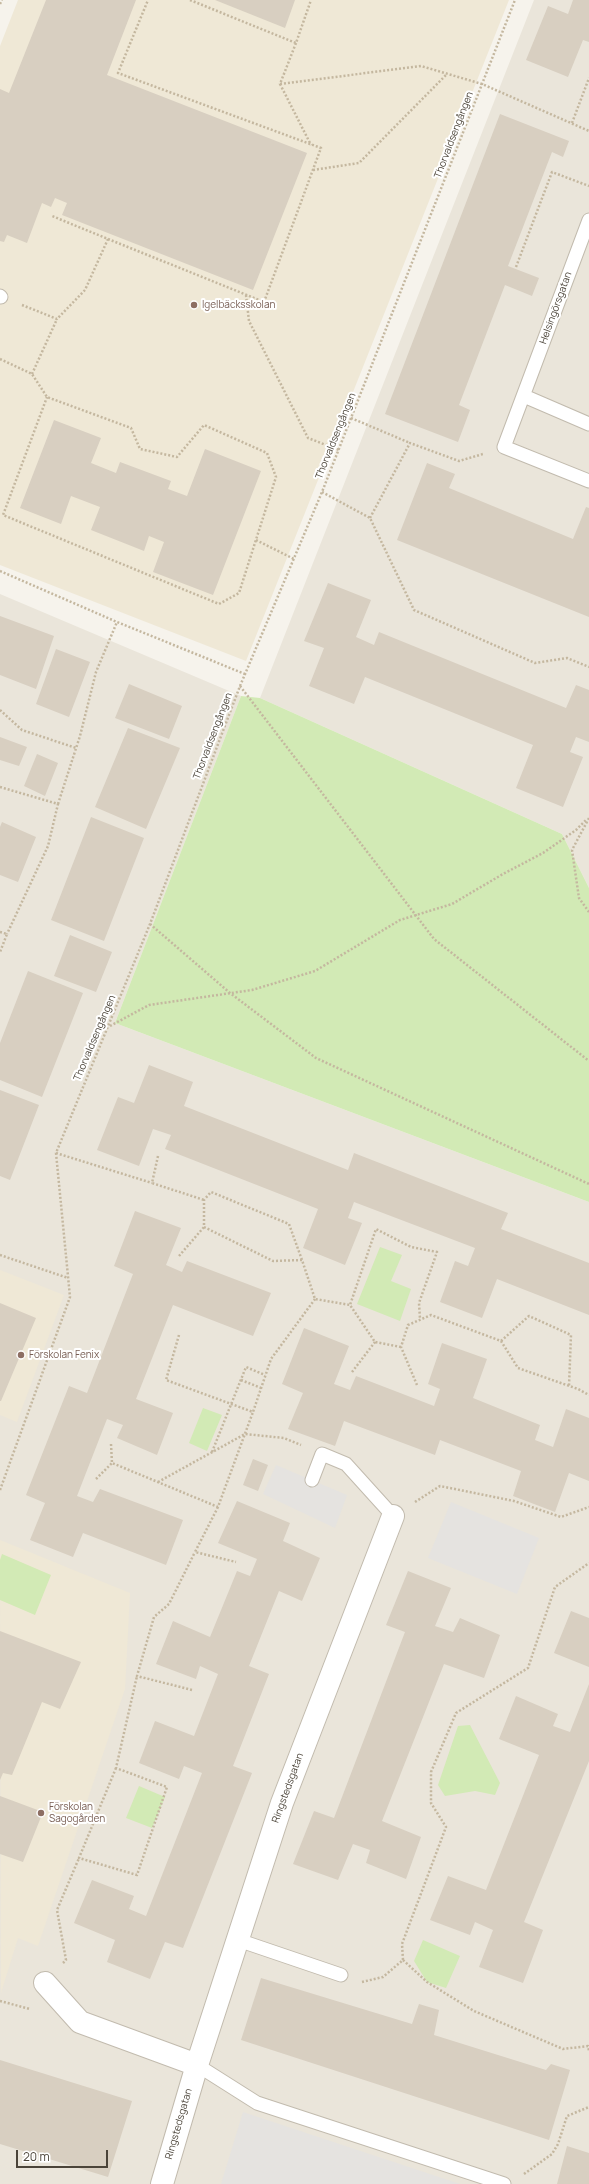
<!DOCTYPE html>
<meta charset="utf-8">
<style>
body{margin:0}
#map{position:relative;width:589px;height:2184px;overflow:hidden;background:#f6f3ec;font-family:Manrope,sans-serif}
canvas{display:block}
.scale{position:absolute;left:16px;top:2150px;width:92px;height:18px;box-sizing:border-box;border:2px solid #4b4439;border-top:0;padding-left:5px;font-size:12px;line-height:14px;white-space:nowrap;color:#4b4439;-webkit-text-stroke:3px #fff;paint-order:stroke}
</style>
<div id="map">
<canvas width="589" height="2184"></canvas>
<div class="scale">20 m</div>
</div>
<script>
const context = document.querySelector('canvas').getContext('2d');
context.lineJoin = 'round';
function paint(path, color) {
  context.fillStyle = color;
  context.fill(path, 'evenodd');
}
function toPath(rows) {
  const path = new Path2D();
  for (const r of rows) {
    path.moveTo(r[0], r[1]);
    for (let i = 2; i < r.length; i += 2) path.lineTo(r[i], r[i + 1]);
  }
  return path;
}
function strokePath(path, color, width, dash) {
  context.strokeStyle = color;
  context.lineWidth = width;
  context.lineCap = dash ? 'butt' : 'round';
  context.setLineDash(dash || []);
  context.stroke(path);
}
function label(font, color, halo, rows, align = 'center') {
  context.font = font + ' Manrope,sans-serif';
  context.lineWidth = 4;
  context.setLineDash([]);
  context.textBaseline = 'middle';
  context.strokeStyle = halo;
  context.fillStyle = color;
  for (const [text, x, y, turn = 0] of rows) {
    context.save();
    context.translate(x, y);
    context.rotate((+turn || 0) * Math.PI / 180);
    context.textAlign = isNaN(turn) ? turn : align;
    if (halo) context.strokeText(text, 0, 0);
    context.fillText(text, 0, 0);
    context.restore();
  }
}
paint(toPath([
 [534,0,589,0,589,888,562,834,260,698],
 [0,594,241,696,115,1023,589,1202,589,2184,0,2184]
]), '#eae5da');
paint(toPath([
 [18,0,509,0,246,661,0,565,0,46],
 [0,1270,64,1295,17,1422,0,1415],
 [0,1540,130,1593,125,1689,38,1946,18,1938,1,1993]
]), '#efe8d6');
paint(toPath([
 [241,696,260,698,562,834,589,888,589,1202,115,1023],
 [380,1247,402,1255,391,1281,411,1289,400,1321,357,1304],
 [203,1408,222,1415,207,1451,189,1443],
 [2,1554,51,1575,35,1615,0,1600,0,1560],
 [470,1725,500,1783,495,1795,475,1791,445,1796,438,1785,458,1726],
 [139,1786,165,1797,152,1828,126,1818],
 [423,1940,460,1956,446,1988,427,1982,414,1961]
]), '#d2eab5');
paint(toPath([
 [276,1465,347,1495,335,1528,263,1494],
 [451,1502,539,1538,517,1594,428,1558],
 [243,2112,460,2184,221,2184]
]), '#e5e3e0');
paint(toPath([
 [46,0,136,0,107,75,307,153,253,290,62,215,67,203,55,198,51,207,42,203,27,243,7,235,4,242,0,241,0,89,9,93],
 [215,0,295,0,285,28],
 [573,0,589,0,589,42,583,40,568,77,526,60,548,6,568,14],
 [500,114,569,141,563,157,552,152,508,266,539,278,532,296,505,285,459,405,470,410,458,442,385,414],
 [54,420,101,438,91,463,116,473,120,462,171,481,168,489,187,496,205,449,261,471,213,595,153,572,164,542,149,536,144,551,91,530,100,507,71,496,61,524,20,508],
 [427,463,455,474,449,488,573,539,586,507,589,508,589,617,397,540],
 [328,583,371,600,356,637,374,645,379,632,566,708,576,685,589,690,589,742,576,737,570,752,583,757,563,807,516,788,533,745,365,677,354,704,309,686,324,648,304,641],
 [0,616,54,636,36,689,0,675],
 [56,649,90,662,69,717,36,704],
 [129,684,182,706,169,739,115,718],
 [128,728,180,748,146,829,95,807],
 [0,737,27,747,19,766,0,760],
 [37,754,58,763,45,796,24,786],
 [91,817,144,838,104,941,51,920],
 [2,822,36,837,18,882,0,875,0,827],
 [70,935,112,952,96,992,54,976],
 [28,971,83,993,42,1097,0,1080,0,1043],
 [149,1065,193,1082,184,1106,348,1170,354,1153,508,1213,501,1229,589,1263,589,1315,497,1279,482,1318,440,1302,455,1261,468,1266,475,1248,354,1202,348,1218,362,1223,345,1265,303,1248,318,1209,165,1149,171,1135,153,1129,139,1166,97,1150,118,1097,134,1103],
 [0,1090,39,1105,10,1180,0,1176],
 [135,1211,181,1228,166,1265,182,1272,187,1261,271,1293,253,1336,173,1305,136,1399,173,1413,157,1455,117,1438,123,1425,107,1419,77,1496,93,1502,100,1489,183,1520,166,1565,83,1533,73,1557,30,1540,45,1503,26,1495,69,1386,87,1393,133,1274,114,1266],
 [0,1303,36,1318,1,1401,0,1401],
 [304,1328,349,1346,334,1384,350,1390,356,1376,434,1406,440,1389,428,1384,442,1343,487,1359,473,1398,540,1425,535,1440,553,1447,566,1409,589,1418,589,1481,569,1473,555,1512,513,1496,521,1471,440,1440,435,1455,344,1421,335,1446,288,1429,303,1393,282,1384],
 [253,1459,268,1465,258,1491,243,1485],
 [237,1501,290,1523,283,1541,320,1558,302,1601,279,1591,249,1666,269,1674,233,1766,252,1773,183,1948,165,1942,150,1979,107,1962,115,1940,74,1923,92,1880,134,1896,129,1909,146,1916,202,1773,184,1766,179,1779,139,1763,155,1721,194,1736,218,1674,200,1666,196,1679,156,1664,173,1621,210,1637,237,1571,250,1576,257,1559,218,1543],
 [408,1571,451,1588,435,1626,453,1632,460,1618,500,1635,484,1678,444,1664,382,1821,421,1837,406,1879,366,1863,370,1850,353,1844,338,1880,293,1864,314,1811,334,1818,405,1632,386,1625],
 [571,1611,589,1618,589,1667,554,1653],
 [0,1631,81,1662,60,1709,42,1702,12,1775,3,1773,0,1780],
 [589,1684,589,1761,524,1922,543,1930,523,1983,479,1967,493,1930,475,1922,470,1935,430,1920,448,1876,486,1890,539,1755,499,1739,516,1696,558,1714,553,1726,570,1732],
 [0,1796,43,1812,23,1862,0,1854],
 [261,1978,412,2024,419,2004,439,2010,434,2035,546,2070,551,2064,570,2070,549,2140,241,2040],
 [0,2060,132,2101,108,2177,0,2144],
 [567,2146,589,2153,589,2184,557,2184]
]), '#d8cfc1');
const lane = toPath([
 [589,220,504,447,589,481],
 [0,296,1,297],
 [524,396,589,424],
 [312,1480,322,1454,346,1464,393,1516],
 [238,1940,341,1975],
 [197,2065,257,2103,504,2184]
]);
const street = toPath([
 [45,1983,80,2022,197,2065],
 [162,2184,197,2065,282,1803,393,1516]
]);
strokePath(lane, '#c2bbae', 15);
strokePath(street, '#c2bbae', 24);
strokePath(toPath([
 [190,0,296,43,311,0],
 [0,4,2,0],
 [296,43,280,84,311,145],
 [280,84,421,66,482,84,589,131],
 [572,123,589,78],
 [313,170,359,163,447,74],
 [108,239,264,302,321,148,118,73,148,0],
 [516,267,552,172,589,186],
 [246,295,249,321,308,438,339,450],
 [22,305,57,319,85,290,108,239,52,216],
 [0,359,32,374,47,397,131,428,140,449,177,457,204,425,267,453,276,477,239,593,219,604,3,515,47,397],
 [32,374,57,319],
 [351,418,410,443],
 [322,492,370,518,414,610,535,663,567,658,589,667],
 [370,518,410,443,459,461,483,454],
 [256,540,294,559],
 [0,571,117,622,245,674],
 [240,686,434,939,589,1061],
 [0,710,22,730,76,748],
 [0,787,58,804,48,846,7,934],
 [58,804,80,736,96,672,117,622],
 [589,818,572,850,579,898,589,912],
 [150,924,230,993,316,1058,589,1184],
 [0,932,7,934,0,952],
 [110,1026,149,1005,252,990,315,971,400,920,452,904,503,874,543,853,576,830,587,819],
 [56,1153,152,1183],
 [158,1156,152,1183,204,1200],
 [0,1255,68,1278],
 [179,1256,204,1227],
 [302,1260,273,1261,204,1227,204,1200,211,1192,289,1224,302,1260,315,1299,350,1305],
 [179,1335,166,1380,253,1412,271,1359,315,1299],
 [501,1341,529,1316,571,1335,569,1386],
 [401,1347,375,1342,350,1305,376,1229,411,1247,437,1252,419,1303,420,1319],
 [352,1372,375,1342],
 [241,1380,261,1388],
 [417,1385,401,1347,408,1325,431,1315,501,1341,518,1368,578,1389,589,1395],
 [111,1444,112,1463,218,1507,253,1412],
 [212,1452,246,1367,265,1375],
 [96,1479,112,1463],
 [158,1482,245,1434,284,1438,301,1445],
 [0,1490,70,1297,56,1153,150,924,240,686,322,492,515,0],
 [415,1502,440,1486,514,1501,561,1517,589,1507],
 [218,1507,195,1552,236,1562],
 [192,1690,137,1676,154,1617,169,1604,195,1552],
 [116,1768,79,1858,137,1875,167,1787,116,1768,137,1676],
 [403,1960,427,1982,474,2011,563,2049,588,2046,589,2051],
 [63,1963,66,1960,57,1910,79,1858],
 [362,1982,383,1977,403,1960,402,1944,446,1827,431,1803,431,1772,456,1713,528,1668,555,1587,589,1563],
 [0,2001,30,2009],
 [524,2174,552,2154,558,2144,567,2116,589,2107]
]), '#c4b79f', 2.5, [2, 2]);
strokePath(lane, '#fff', 13);
strokePath(street, '#fff', 22);
for (const [x, y, r, color] of [
 [194,305,4,"#8d6e63"],
 [21,1355,4,"#8d6e63"],
 [41,1813,4,"#8d6e63"]
]) {
  const dot = new Path2D();
  dot.arc(x, y, r, 0, 2 * Math.PI);
  context.fillStyle = color;
  context.fill(dot);
  strokePath(dot, '#fff', 1.5);
}
label('10px', '#4b4439', '#fff', [
 ["Thorvaldsengången",454,135,-69],
 ["Helsingörsgatan",556,308,-70],
 ["Thorvaldsengången",336,436,-68],
 ["Thorvaldsengången",213,736,-69],
 ["Thorvaldsengången",95,1038,-67],
 ["Ringstedsgatan",288,1788,-70],
 ["Ringstedsgatan",179,2124,-74]
]);
label('10px', '#785e54', '#fff', [
 ["Igelbäcksskolan",202,305],
 ["Förskolan Fenix",29,1355],
 ["Förskolan",49,1807],
 ["Sagogården",49,1819]
], 'left');
</script>
